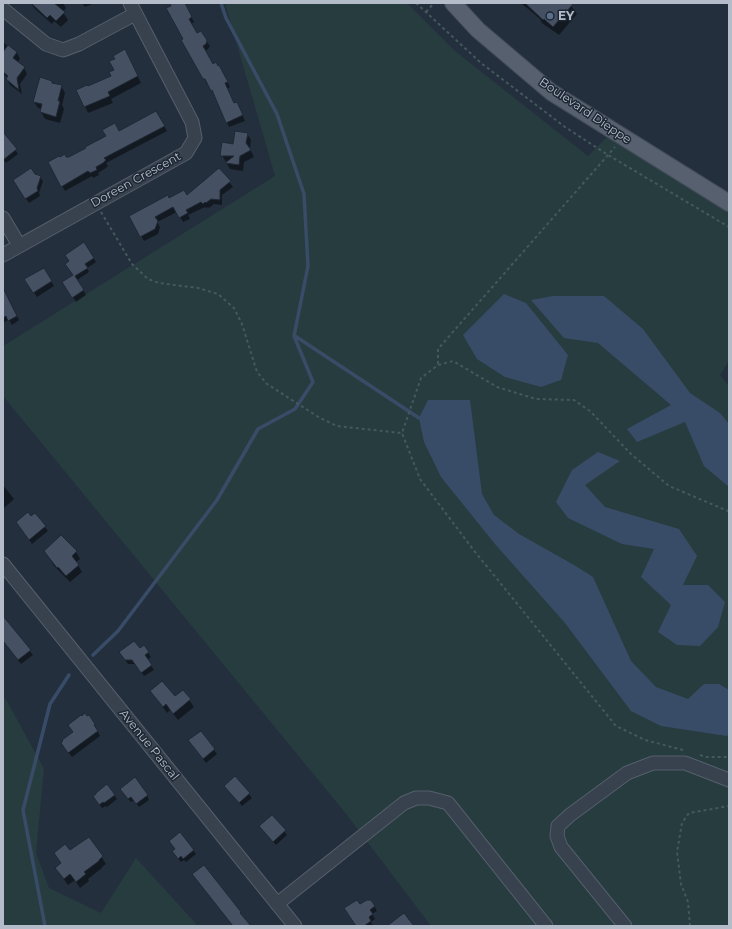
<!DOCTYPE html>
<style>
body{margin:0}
#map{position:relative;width:732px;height:929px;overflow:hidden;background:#242f3e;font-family:Montserrat,sans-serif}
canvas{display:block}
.frame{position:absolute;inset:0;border:4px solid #b4bcc9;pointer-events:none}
</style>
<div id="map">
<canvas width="732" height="929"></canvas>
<div class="frame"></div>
</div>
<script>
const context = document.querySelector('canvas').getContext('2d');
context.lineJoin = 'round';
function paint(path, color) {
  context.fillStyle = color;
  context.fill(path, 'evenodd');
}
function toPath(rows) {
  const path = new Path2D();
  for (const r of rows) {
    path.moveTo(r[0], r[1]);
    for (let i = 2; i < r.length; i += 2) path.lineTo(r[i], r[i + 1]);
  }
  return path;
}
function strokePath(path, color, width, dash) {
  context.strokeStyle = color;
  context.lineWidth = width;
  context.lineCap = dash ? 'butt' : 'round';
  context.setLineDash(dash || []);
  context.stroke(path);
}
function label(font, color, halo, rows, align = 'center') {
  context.font = font + ' Montserrat,sans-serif';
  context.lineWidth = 3;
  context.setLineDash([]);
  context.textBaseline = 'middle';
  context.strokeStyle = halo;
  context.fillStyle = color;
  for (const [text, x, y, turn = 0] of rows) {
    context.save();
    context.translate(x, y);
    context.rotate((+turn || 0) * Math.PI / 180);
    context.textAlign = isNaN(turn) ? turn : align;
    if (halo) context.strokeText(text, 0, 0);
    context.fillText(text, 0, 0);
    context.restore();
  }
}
paint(toPath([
 [225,3,407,3,455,51,588,156,613,131,729,203,729,361,720,375,729,386,729,926,431,926,347,815,3,396,3,346,275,176],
 [3,696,7,701,44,769,36,853,49,888,101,913,136,858,198,926,3,926]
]), '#263c3f');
paint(toPath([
 [504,294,526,303,568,355,561,380,541,387,505,377,477,359,463,335],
 [553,296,604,296,643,329,690,393,720,413,729,424,729,487,704,466,685,422,637,442,627,429,671,405,598,343,564,338,531,300],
 [428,400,470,400,482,494,494,515,519,534,574,565,593,577,631,661,656,687,688,699,704,684,719,684,729,690,729,734,727,736,661,726,631,711,565,623,495,544,441,477,424,442,419,418],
 [598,452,620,461,585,485,605,507,679,529,697,556,683,585,708,585,725,602,718,627,700,646,677,645,658,632,671,605,641,577,654,549,622,544,568,518,556,502,572,470]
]), '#394c67');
paint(toPath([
 [31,3,63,3,66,8,63,12,68,20,61,27,54,21,52,24,34,8],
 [82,3,95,3,85,7],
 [171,3,184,3,194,22,191,24,196,35,206,41,210,46,208,49,205,51,213,65,222,72,230,87,227,89,234,104,239,108,245,121,229,127,215,96,208,83,207,84,183,41,184,40],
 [521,3,569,3,577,14,559,35,542,23,540,19],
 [3,42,17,53,20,59,17,63,24,68,27,74,20,84,22,94,10,85,7,79,8,78,3,74],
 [128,57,141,83,111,99,113,103,88,113,78,90,88,87,113,77,115,70],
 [52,81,53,84,61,86,65,93,62,105,64,109,60,123,45,119,41,112,42,109,38,108,34,102],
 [156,112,167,131,106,163,108,166,106,168,98,173,99,175,93,178,92,176,65,191,49,162,69,158],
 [3,133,18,154,6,163,3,159],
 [247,134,251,140,250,149,254,157,244,162,243,171,230,169,222,155],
 [219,169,233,187,222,195,222,205,214,204,209,208,208,207,206,208,205,207,188,215,190,219,183,222,177,212,157,222,160,227,158,234,144,241,130,217,169,199,187,197],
 [40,177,43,181,39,193,40,196,29,203,17,185],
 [84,244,96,262,87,268,89,272,77,280,86,295,76,302,64,283,74,276],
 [44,270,54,286,37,297,26,280],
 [6,295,13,307,19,320,12,325,9,320,3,323,3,296],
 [3,485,14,499,4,508,3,507],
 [35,514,48,531,32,544,17,523,31,518],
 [61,537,76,552,80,559,76,562,82,572,70,582,54,566,45,550],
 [3,617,33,655,21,664,3,641],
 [144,647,151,657,147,660,154,670,144,676,135,664,128,664,123,657],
 [151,691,175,698,183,691,194,707,178,720,170,710,167,713],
 [94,724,100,736,72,757,65,748],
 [201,732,217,754,206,763,189,741],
 [235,778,252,798,242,806,228,790],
 [123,793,147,795,149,800,139,807,134,800,131,802],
 [114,795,117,799,107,807,106,806,102,808,97,801],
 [272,816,287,835,276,845,263,830],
 [89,838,106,864,102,867,102,868,88,879,89,881,80,888,75,880,68,885,60,874,62,864,70,852],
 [176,850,193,850,196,854,186,862,184,860,181,862,176,856],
 [371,901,377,911,372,914,375,919,371,922,373,926,357,926,360,906]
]), '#0007');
strokePath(toPath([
 [295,336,419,418],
 [93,655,118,631,217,500,258,429,295,409,313,382,294,336,308,266,304,194,277,114,226,18,221,3],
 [45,926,23,810,50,704,69,675]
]), '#394c67', 3.5);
const building = toPath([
 [31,3,54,3,65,12,56,21,50,15,47,18,31,3],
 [170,3,185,3,192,17,189,19,197,33,201,31,207,40,206,44,203,46,213,64,216,62,218,66,219,65,228,82,225,83,234,103,237,102,243,115,226,123,212,90,211,91,205,79,203,79,181,40,183,39,166,8,171,6,170,3],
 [525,3,574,3,553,27,544,19,543,20,525,3],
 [8,45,17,52,13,58,25,67,17,78,19,90,6,79,8,76,3,72,3,52,8,45],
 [125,49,138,76,108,92,110,96,84,107,76,90,87,85,88,86,111,76,109,72,114,70,109,61,115,59,113,56,125,49],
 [40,77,52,81,52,83,62,85,58,101,60,101,56,117,40,112,42,104,33,102,40,77],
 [156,111,165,126,104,158,106,160,103,163,96,167,97,170,90,173,88,171,61,187,48,162,59,156,60,157,65,154,66,157,69,157,86,148,85,147,106,136,102,130,115,123,119,131,156,111],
 [235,131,248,133,246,143,251,150,240,156,239,165,225,163,234,156,220,156,222,142,233,144,235,131],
 [3,132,17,149,3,160,3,132],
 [31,168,35,174,41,176,37,188,38,191,25,199,13,180,31,168],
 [219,168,231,181,220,190,220,200,211,199,206,203,205,202,203,204,201,202,186,210,188,213,179,218,173,207,155,217,158,221,155,229,140,237,129,216,168,195,169,198,184,190,187,195,219,168],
 [84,242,94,258,85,264,88,268,75,276,84,290,72,298,62,282,73,275,65,264,69,261,65,255,84,242],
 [44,268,52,281,33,293,24,279,44,268],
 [3,288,17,316,8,321,6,316,3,318,3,288],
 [28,512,31,516,35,513,46,526,29,540,16,522,28,512],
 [61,535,77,551,72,556,79,565,66,576,58,567,57,568,44,551,61,535],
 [3,616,31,650,18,660,3,641,3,616],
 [134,641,140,648,144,645,149,652,145,655,152,665,141,673,132,660,125,660,119,652,134,641],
 [162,681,175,696,183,690,191,699,173,714,166,704,163,707,150,691,162,681],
 [85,713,87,716,89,715,95,724,94,725,98,731,68,753,61,743,63,741,62,740,73,732,68,725,81,715,82,716,85,713],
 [201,731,215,749,203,759,188,740,201,731],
 [235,776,250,793,239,803,224,786,235,776],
 [135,777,148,795,136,804,131,797,128,799,120,789,135,777],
 [107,784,115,795,104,803,103,802,99,805,93,796,96,794,96,793,107,784],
 [272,815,286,830,273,842,259,826,272,815],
 [180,832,194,850,183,859,181,856,178,859,172,851,175,849,169,841,180,832],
 [89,837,103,856,99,860,99,861,84,872,86,874,76,882,70,874,64,879,55,868,61,863,54,853,65,844,70,850,89,837],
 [204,865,241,912,240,913,251,926,233,926,192,874,204,865],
 [357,900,360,904,367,900,371,900,375,906,370,910,373,914,369,917,371,921,364,926,356,926,344,908,357,900],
 [404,913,414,926,387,926,404,913]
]);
paint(building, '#455162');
strokePath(building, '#1f2835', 1);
const minor = toPath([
 [3,9,46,44,63,50,79,44,135,14],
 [3,218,19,245],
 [3,255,186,153,195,138,192,122,130,3],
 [3,564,295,926],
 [277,904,404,803,416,798,429,798,448,803,546,926],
 [625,926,561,847,557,836,558,826,570,815,627,773,653,763,685,763,729,780]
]);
const major = toPath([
 [453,3,478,30,551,92,729,203]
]);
strokePath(minor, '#565f6c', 15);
strokePath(major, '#414a57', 18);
strokePath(toPath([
 [416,3,481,63,565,127,608,155,729,227],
 [426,12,434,3],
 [101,212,132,264,148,279,159,283,198,288,218,294,234,308,242,324,257,372,267,384,320,418,337,426,401,433],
 [438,364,438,349,615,147],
 [683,750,645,740,616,726,472,548,420,479,402,433,421,378,438,365,453,361,497,387,536,399,574,400,590,411,631,454,669,486,728,511,729,513],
 [700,755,706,757,729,757],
 [690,926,688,902,681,884,677,852,682,823,689,813,729,806]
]), '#44595c', 2, [3, 3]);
strokePath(minor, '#38414e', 13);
strokePath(major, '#56606e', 16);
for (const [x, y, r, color] of [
 [550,16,4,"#5c6f8a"]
]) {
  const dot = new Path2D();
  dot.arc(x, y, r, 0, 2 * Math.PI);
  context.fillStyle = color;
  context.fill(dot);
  strokePath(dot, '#1d2633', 1.5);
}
label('bold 12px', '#b4bcc9', '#1d2633', [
 ["EY",558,16]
], 'left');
label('12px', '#b4bcc9', '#1d2633', [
 ["Boulevard Dieppe",585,111,34],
 ["Doreen Crescent",136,180,-29],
 ["Avenue Pascal",149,745,51]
]);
</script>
